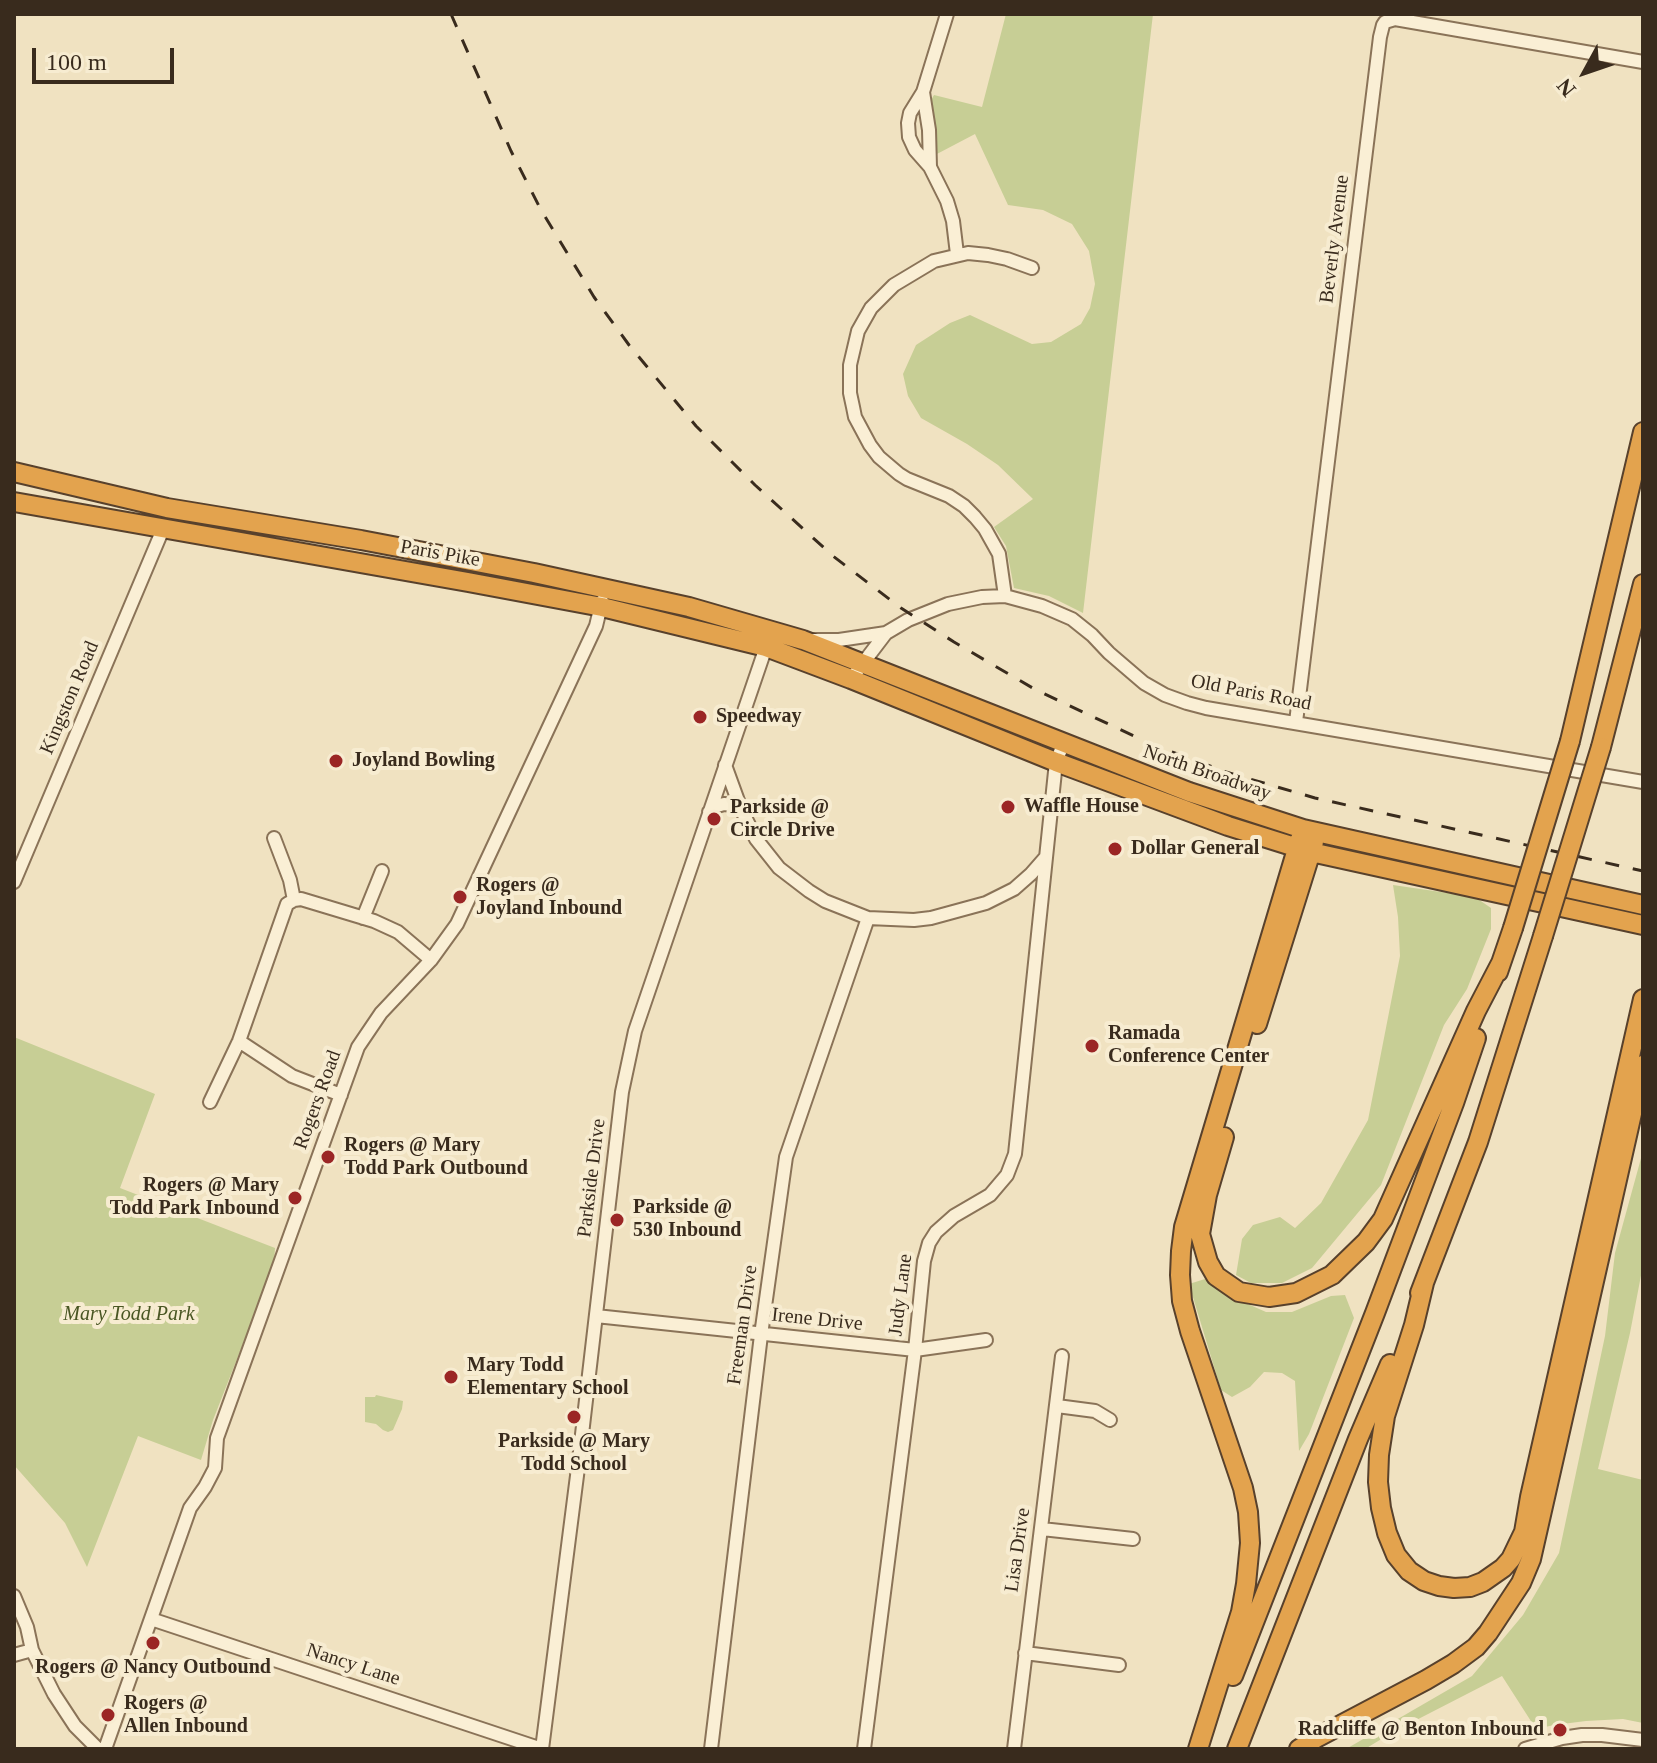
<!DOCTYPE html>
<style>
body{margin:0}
#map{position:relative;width:1657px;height:1763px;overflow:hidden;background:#f0e2c1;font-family:Georgia,serif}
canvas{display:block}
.frame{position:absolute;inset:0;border:16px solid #392b1d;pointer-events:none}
.north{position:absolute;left:1545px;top:32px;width:80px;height:80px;-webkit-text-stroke:6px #f7ecd1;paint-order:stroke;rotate:230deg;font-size:22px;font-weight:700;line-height:32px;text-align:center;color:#392b1d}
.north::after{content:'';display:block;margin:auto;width:28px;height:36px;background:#392b1d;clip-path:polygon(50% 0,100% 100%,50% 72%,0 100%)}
.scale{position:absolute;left:32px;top:48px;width:142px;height:36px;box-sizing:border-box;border:4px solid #392b1d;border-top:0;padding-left:10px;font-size:24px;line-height:28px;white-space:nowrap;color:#392b1d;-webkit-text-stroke:6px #f7ecd1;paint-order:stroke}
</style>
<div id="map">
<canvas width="1657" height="1763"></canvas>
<div class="frame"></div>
<div class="north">N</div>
<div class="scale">100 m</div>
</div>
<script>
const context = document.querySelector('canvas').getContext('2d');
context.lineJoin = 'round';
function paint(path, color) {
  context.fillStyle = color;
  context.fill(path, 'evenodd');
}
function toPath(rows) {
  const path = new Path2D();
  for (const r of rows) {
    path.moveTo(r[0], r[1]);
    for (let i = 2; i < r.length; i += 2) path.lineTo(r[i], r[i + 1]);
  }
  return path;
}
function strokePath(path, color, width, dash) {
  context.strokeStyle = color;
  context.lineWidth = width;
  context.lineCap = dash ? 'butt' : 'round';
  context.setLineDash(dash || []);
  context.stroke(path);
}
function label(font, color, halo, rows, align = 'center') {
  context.font = font + ' Georgia,serif';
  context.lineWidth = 8;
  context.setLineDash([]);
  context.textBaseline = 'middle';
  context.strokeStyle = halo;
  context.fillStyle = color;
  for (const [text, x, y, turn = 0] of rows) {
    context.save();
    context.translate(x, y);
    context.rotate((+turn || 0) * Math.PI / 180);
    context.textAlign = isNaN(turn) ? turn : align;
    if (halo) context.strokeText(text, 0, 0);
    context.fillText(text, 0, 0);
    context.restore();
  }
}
paint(toPath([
 [1006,14,1153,14,1083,613,1049,596,1014,588,1006,546,994,527,1033,499,998,465,967,444,921,418,908,396,903,374,916,345,950,323,970,315,1032,344,1051,342,1081,324,1090,308,1095,284,1089,251,1072,224,1043,210,1008,205,975,134,935,155,930,102,934,95,982,107],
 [1393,885,1475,897,1491,908,1491,929,1467,989,1444,1025,1381,1185,1312,1268,1282,1283,1251,1283,1236,1275,1242,1239,1253,1225,1280,1217,1295,1228,1321,1203,1368,1120,1400,956,1398,917],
 [14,1037,155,1094,120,1188,275,1248,274,1265,213,1420,201,1460,138,1436,87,1567,65,1523,14,1465],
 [1643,1151,1643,1265,1630,1333,1598,1469,1643,1480,1643,1723,1623,1719,1586,1721,1554,1725,1536,1729,1502,1676,1393,1732,1365,1749,1346,1749,1472,1676,1523,1615,1559,1553,1605,1336,1615,1253],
 [1205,1279,1225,1294,1266,1312,1292,1312,1331,1296,1345,1295,1354,1318,1309,1434,1299,1451,1295,1381,1282,1373,1264,1372,1250,1387,1232,1397,1221,1390,1189,1284],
 [376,1395,403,1401,402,1409,393,1430,388,1432,383,1430,376,1424,365,1422,365,1397,375,1397]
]), '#c7ce95');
const minor = toPath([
 [947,14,923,92,910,113,908,123,909,137,915,150,930,167,947,201,953,221,957,254],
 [923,92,929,130,930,167],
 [1005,596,999,554,985,529,975,517,964,506,949,496,907,479,899,474,879,457,870,445,855,417,853,407,850,393,850,365,858,331,871,308,894,285,934,261,968,253,988,255,1007,259,1032,268],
 [814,640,839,640,886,633,908,620,948,604,982,597,1005,596,1042,606,1072,619,1092,635,1109,653,1144,683,1165,695,1187,703,1206,708,1643,782],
 [851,679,886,633],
 [1296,722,1380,37,1383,25,1385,22,1395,19,1643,62],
 [725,765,741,809,756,839,779,868,809,891,825,901,868,918,914,920,931,918,986,903,1014,889,1031,874,1045,858],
 [709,812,717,806,724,804,732,805,741,809],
 [274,838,290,880,294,900],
 [14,882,163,529],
 [363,918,382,871],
 [239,1041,292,1076,341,1095],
 [210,1102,239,1041,287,904,294,900,301,899,374,921,398,932,431,960],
 [596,1316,915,1350,986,1340],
 [1057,1406,1095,1411,1110,1420],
 [1042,1529,1133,1539],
 [14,1596,27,1627,32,1650,54,1694,75,1726,98,1749],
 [151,1619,542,1749],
 [1025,1653,1119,1665],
 [14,1655,32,1650],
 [105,1749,190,1508,205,1487,215,1468,217,1438,358,1047,381,1013,431,960,457,924,596,626,602,601],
 [542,1749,579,1460,622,1092,635,1031,768,641],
 [711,1749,761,1335,786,1157,868,918],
 [864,1749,915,1350,924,1261,929,1243,936,1232,954,1216,990,1195,1007,1175,1015,1154,1056,762,1064,742],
 [1014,1749,1062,1356],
 [1525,1749,1562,1738,1582,1735,1602,1735,1643,1740]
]);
const highway = toPath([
 [14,472,167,508,361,540,534,573,689,607,803,640,1189,792,1303,829,1643,905],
 [14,502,468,582,602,607,766,647,851,679,1056,762,1228,826,1311,852,1643,925],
 [1570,741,1643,432],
 [1601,747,1643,584],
 [1498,972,1513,928],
 [1257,1024,1314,842],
 [1224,1137,1207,1195,1200,1234,1208,1262,1216,1276,1239,1292,1269,1297,1296,1293,1332,1275,1366,1242,1383,1219,1476,1011,1501,963],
 [1424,1283,1414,1325,1385,1416,1379,1455,1378,1482,1381,1508,1387,1533,1396,1555,1409,1571,1424,1581,1439,1586,1454,1588,1470,1587,1483,1582,1503,1568,1511,1559,1524,1532,1530,1497,1643,999],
 [1420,1293,1478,1142,1543,936],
 [1233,1676,1375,1313,1454,1103,1476,1038],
 [1198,1749,1241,1612,1246,1584,1250,1543,1248,1512,1243,1488,1190,1331,1182,1301,1180,1275,1181,1251,1184,1227,1300,839],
 [1237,1749,1358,1439,1390,1364],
 [1299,1749,1318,1737,1426,1680,1453,1664,1476,1647,1488,1633,1521,1583,1531,1559,1643,1065]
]);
strokePath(minor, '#8a7358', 16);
strokePath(highway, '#58412c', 22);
strokePath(minor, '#faefd5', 12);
strokePath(highway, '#e3a34e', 18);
strokePath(toPath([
 [451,14,511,151,541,210,594,297,629,345,696,426,755,485,833,556,901,608,954,642,1036,690,1151,744,1226,772,1315,798,1643,871]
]), '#392b1d', 3, [14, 14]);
const highwayBridge = toPath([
 [1513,928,1570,741],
 [1543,936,1601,747]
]);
strokePath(highwayBridge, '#58412c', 22, []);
strokePath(highwayBridge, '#e3a34e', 18);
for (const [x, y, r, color] of [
 [700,717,8,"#9b2625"],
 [336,761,8,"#9b2625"],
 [1008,807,8,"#9b2625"],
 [714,819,8,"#9b2625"],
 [1115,849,8,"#9b2625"],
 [460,897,8,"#9b2625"],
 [1092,1046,8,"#9b2625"],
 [328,1157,8,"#9b2625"],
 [295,1198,8,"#9b2625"],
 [617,1220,8,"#9b2625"],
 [451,1377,8,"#9b2625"],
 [574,1417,8,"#9b2625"],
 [153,1643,8,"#9b2625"],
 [108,1715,8,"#9b2625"],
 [1560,1730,8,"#9b2625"]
]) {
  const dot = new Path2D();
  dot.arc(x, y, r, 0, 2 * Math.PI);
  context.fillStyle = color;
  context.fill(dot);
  strokePath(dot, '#f7ecd1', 3);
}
label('20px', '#392b1d', '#f7ecd1', [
 ["Beverly Avenue",1335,239,-83],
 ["Paris Pike",440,554,10],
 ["Old Paris Road",1251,693,11],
 ["Kingston Road",70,698,-67],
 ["North Broadway",1207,773,19],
 ["Rogers Road",318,1100,-70],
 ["Parkside Drive",592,1178,-83],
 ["Judy Lane",901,1295,-83],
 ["Irene Drive",817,1320,6],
 ["Freeman Drive",743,1325,-82],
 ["Lisa Drive",1018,1550,-82],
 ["Nancy Lane",353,1665,18]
]);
label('bold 20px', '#392b1d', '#f7ecd1', [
 ["Speedway",716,717],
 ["Joyland Bowling",352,761],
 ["Waffle House",1024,807],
 ["Parkside @",730,808],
 ["Circle Drive",730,831],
 ["Dollar General",1131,849],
 ["Rogers @",476,886],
 ["Joyland Inbound",476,909],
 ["Ramada",1108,1034],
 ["Conference Center",1108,1057],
 ["Rogers @ Mary",344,1146],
 ["Todd Park Outbound",344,1169],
 ["Rogers @ Mary",279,1186,"right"],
 ["Todd Park Inbound",279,1209,"right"],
 ["Parkside @",633,1208],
 ["530 Inbound",633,1231],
 ["Mary Todd",467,1366],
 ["Elementary School",467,1389],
 ["Parkside @ Mary",574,1442,"center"],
 ["Todd School",574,1465,"center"],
 ["Rogers @ Nancy Outbound",153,1668,"center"],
 ["Rogers @",124,1704],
 ["Allen Inbound",124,1727],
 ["Radcliffe @ Benton Inbound",1544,1730,"right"]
], 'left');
label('italic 20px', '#495623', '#f7ecd1', [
 ["Mary Todd Park",129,1315]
]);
</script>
